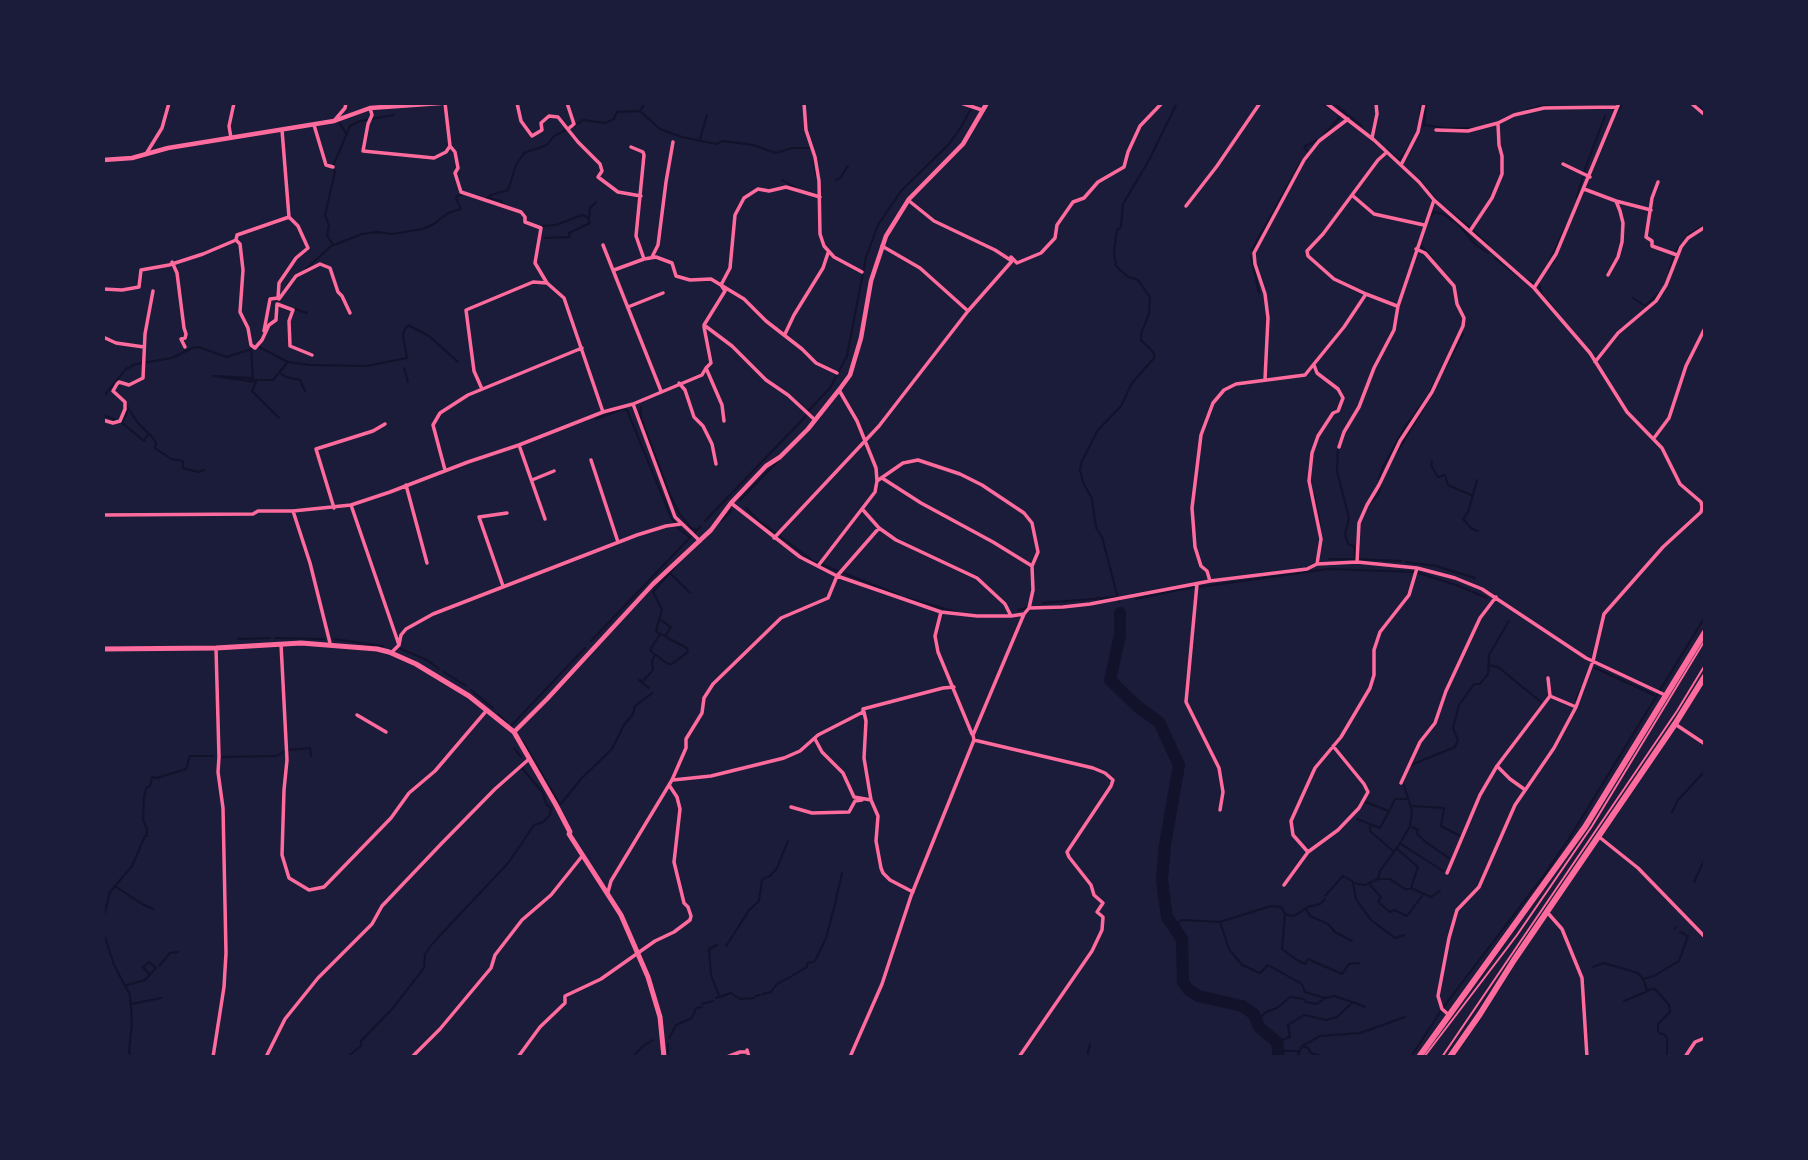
<!DOCTYPE html>
<style>
body{margin:0}
#map{position:relative;width:1808px;height:1160px;overflow:hidden;background:#1b1b3a;font-family:Helvetica,sans-serif}
canvas{display:block}
.frame{position:absolute;inset:0;border:105px solid #1b1b3a;pointer-events:none}
</style>
<div id="map">
<canvas width="1808" height="1160"></canvas>
<div class="frame"></div>
</div>
<script>
const context = document.querySelector('canvas').getContext('2d');
context.lineJoin = 'round';
function toPath(rows) {
  const path = new Path2D();
  for (const r of rows) {
    path.moveTo(r[0], r[1]);
    for (let i = 2; i < r.length; i += 2) path.lineTo(r[i], r[i + 1]);
  }
  return path;
}
function strokePath(path, color, width, dash) {
  context.strokeStyle = color;
  context.lineWidth = width;
  context.lineCap = dash ? 'butt' : 'round';
  context.setLineDash(dash || []);
  context.stroke(path);
}
strokePath(toPath([
 [1321,103,1329,108],
 [1333,103,1362,126],
 [1564,103,1602,105,1612,103],
 [1695,103,1705,112],
 [1527,110,1556,103],
 [641,112,660,129,682,137,716,144,723,141,753,145,776,153,792,148,811,148],
 [1616,114,1623,103],
 [1420,116,1421,103],
 [339,122,347,135],
 [1425,125,1444,128,1472,128],
 [574,126,583,120,605,123,614,119,617,112,640,111,645,103],
 [1424,126,1426,103],
 [1324,135,1341,116],
 [700,139,707,115],
 [1386,149,1399,160,1407,150],
 [1308,152,1304,147,1319,139],
 [814,160,816,175],
 [1584,172,1605,116],
 [782,180,796,188],
 [836,180,840,178,848,166],
 [1419,180,1438,202],
 [1577,197,1583,176],
 [487,198,491,195,508,190,516,165,524,153,547,145,554,136,566,130],
 [489,198,501,201,502,203],
 [1445,208,1469,227],
 [1430,217,1434,212,1443,214,1458,224,1476,245,1488,253],
 [589,219,590,208,596,202],
 [542,226,556,225,582,215,587,217,590,223,569,233,570,237,545,238],
 [1473,231,1488,245],
 [333,245,327,235,329,226,325,215,335,172,333,166,350,126,360,121,394,115],
 [1420,245,1432,258],
 [1252,250,1302,160],
 [1675,252,1689,234,1705,225],
 [1251,256,1259,293],
 [1495,258,1519,277],
 [1549,262,1566,226],
 [306,269,331,246,362,234,377,232,392,234,423,229,434,224,448,213,461,209,456,198,457,196,463,194],
 [1669,273,1673,257],
 [1543,276,1554,261],
 [1527,280,1533,283],
 [1539,284,1542,295],
 [1633,298,1645,306,1659,293],
 [1546,299,1556,311],
 [295,309,307,313],
 [260,344,259,347,288,362,310,365,366,366,407,358,403,336,404,331,408,325,429,336,458,362],
 [251,347,253,378,213,376,256,382,252,391,279,418],
 [404,368,408,382],
 [1444,370,1463,334],
 [281,374,286,377,300,380,305,391],
 [250,380,273,380,287,363],
 [1430,392,1435,381],
 [103,397,126,369,136,364,172,358,192,348,198,347,227,357,255,348],
 [126,405,138,423,152,437,156,443,155,448,171,459,183,461,183,468,198,472,204,470],
 [641,407,640,415,669,493,679,513,691,528,696,530],
 [808,411,830,388,847,356,866,257,878,225,901,191,949,144,961,127,974,103],
 [127,412,122,423,144,441,148,434],
 [103,415,116,420],
 [596,419,623,409,627,410,671,517,677,527,689,537],
 [1397,452,1434,391],
 [1431,466,1432,461],
 [1432,467,1438,477,1445,475,1448,485,1471,495],
 [1379,479,1383,467,1405,427,1427,397],
 [1477,480,1468,512,1463,519,1472,529,1478,531],
 [1314,495,1320,524],
 [740,500,779,460],
 [1369,504,1378,495,1381,485],
 [746,508,759,521,813,561,899,595],
 [705,521,807,415],
 [721,521,731,511],
 [1329,559,1355,559,1354,546,1348,544,1345,534,1349,518,1337,471,1338,448],
 [1359,559,1401,561],
 [1406,562,1436,566,1475,578],
 [670,573,690,593],
 [1459,586,1487,598],
 [907,598,956,612],
 [1136,599,1178,590,1328,569,1416,572,1459,586],
 [1119,602,1102,537,1096,528,1092,499,1083,482,1080,470,1082,461,1098,430,1121,406,1132,383,1154,358,1154,353,1141,340,1141,334,1149,314,1150,297,1138,280,1128,277,1116,266,1114,251,1117,230,1121,227,1123,204,1149,160,1177,103],
 [1043,603,1115,597],
 [1018,610,1027,608],
 [660,634,656,631,662,609,653,592,675,567],
 [275,638,324,639],
 [238,639,270,638],
 [334,639,383,646],
 [591,641,701,526],
 [401,649,427,660,439,669],
 [656,655,668,664,672,664,688,652,687,648,666,637],
 [1489,665,1498,667,1541,702],
 [1595,668,1654,695],
 [444,672,466,686],
 [649,688,639,680,643,681,653,670,652,661,655,655,650,650,660,634,665,636,671,627,660,620],
 [471,690,493,708],
 [1576,700,1581,689],
 [498,714,507,723],
 [511,726,585,648],
 [522,740,560,805,581,779,612,749,624,725,633,714,635,706,652,693],
 [514,748,521,757],
 [222,757,277,756,287,750,310,748,311,756],
 [1411,765,1455,747,1458,741,1453,728,1459,705,1474,684,1480,684,1488,674,1489,655,1509,621],
 [1365,802,1389,811,1395,799,1408,799],
 [1412,806,1444,808,1441,826,1460,836],
 [1672,812,1678,800,1705,771],
 [1357,819,1380,828,1389,811],
 [1370,826,1370,831,1393,851],
 [1412,827,1418,830,1417,834,1427,843,1449,858],
 [147,836,147,829,143,820,144,799,146,788,150,786,152,777,157,778,186,769,190,756,213,756],
 [1402,840,1410,826,1412,811,1403,782],
 [1401,844,1443,871],
 [1397,849,1418,867,1411,888,1431,897,1440,891],
 [770,876,777,868,788,841],
 [1380,879,1390,879,1405,889,1410,889],
 [1694,882,1705,858],
 [1353,883,1356,899,1371,920,1395,938,1404,935],
 [1370,885,1381,897,1378,902,1390,912,1394,910,1407,916,1422,896],
 [115,886,142,904,153,909],
 [1325,896,1343,876,1357,884,1365,885,1378,879,1380,871,1401,842],
 [836,899,842,873],
 [759,900,762,880,769,876],
 [1306,909,1310,916,1328,924,1335,932,1352,941],
 [748,911,759,901],
 [1285,914,1282,949,1297,960,1305,964,1308,959,1342,974,1349,964,1359,963],
 [103,920,110,892,132,866,145,836],
 [1220,922,1229,949,1242,965,1260,973,1268,965,1302,984,1305,992,1325,998],
 [1174,926,1182,920,1220,922,1271,906,1281,907,1285,914,1294,916,1308,907,1320,904,1325,899],
 [1675,929,1676,927],
 [103,931,114,965,130,995,132,1022,129,1052,131,1057],
 [826,938,836,900],
 [717,945,709,949,711,975,719,996],
 [726,946,748,912],
 [815,961,825,940],
 [159,966,170,953,178,952],
 [1593,967,1603,963,1611,965,1638,973,1643,979],
 [149,974,143,967,149,962,156,968],
 [787,979,807,967,807,963,813,962],
 [127,985,145,980,155,969],
 [763,994,771,992,777,984,786,979],
 [756,996,760,995],
 [716,998,731,993,740,999],
 [741,999,754,998],
 [1624,1001,1648,991],
 [131,1004,161,998],
 [702,1004,713,1001],
 [1258,1020,1266,1012,1277,1008,1290,997,1304,999,1305,1002,1317,1004,1325,998,1334,996,1352,1002],
 [669,1038,676,1025,692,1018,696,1008,702,1007],
 [1277,1042,1290,1037,1288,1025,1304,1015,1326,1020,1337,1017,1353,1002,1365,1007],
 [668,1044,668,1057],
 [1302,1046,1320,1036,1360,1033,1405,1017],
 [1279,1051,1298,1051],
 [347,1057,361,1046,361,1041,393,1008,424,968,425,954,432,944,509,862,534,825,543,822,550,815,551,808,546,804,543,793,522,768],
 [633,1057,642,1047,653,1040],
 [1087,1057,1090,1044],
 [1297,1057,1302,1046,1308,1048,1311,1053,1323,1057],
 [1411,1057,1442,1009,1545,874,1570,837,1705,617],
 [1667,1057,1667,1038,1664,1034,1661,1034,1658,1031,1658,1024,1670,1012,1669,1005,1655,989,1647,990,1643,979,1654,976,1679,961,1688,936,1680,932]
]), '#12122b', 2);
strokePath(toPath([
 [1120,613,1120,635,1110,680,1138,707,1159,722,1179,765,1165,845,1162,879],
 [1162,881,1167,917,1182,939,1183,982,1188,989,1198,996,1242,1006,1254,1014,1259,1027,1277,1042,1279,1057]
]), '#12122b', 12);
strokePath(toPath([
 [1424,1057,1517,935,1592,826,1705,640],
 [1442,1057,1677,711,1705,665]
]), '#ff6b9d', 2);
strokePath(toPath([
 [445,103,450,146,455,152,458,168,455,173,461,192,521,212,525,217,525,222,541,228,535,263,547,283],
 [517,103,521,121,532,136,542,130,541,123,549,116,558,117,578,142,600,164,602,171,598,177,618,192,641,196],
 [567,103,574,124,568,129],
 [804,103,806,130,815,157,819,181,820,234,824,246,834,257,862,272],
 [961,103,982,110],
 [1326,103,1374,140,1419,182,1434,200,1534,288,1590,353,1627,412,1662,448,1680,484,1701,502,1702,507,1701,512,1663,547,1604,614,1593,661,1576,707,1554,748,1515,805,1479,887,1457,910,1449,938,1438,996,1442,1009,1449,1015],
 [1691,103,1705,115],
 [370,108,372,115,368,124,363,151,434,158,446,152,450,146],
 [334,121,345,108,346,103],
 [314,125,326,165,333,167],
 [1436,130,1468,131,1498,123,1514,115,1544,108,1617,107],
 [231,138,229,126,234,103],
 [1372,138,1377,114,1376,103],
 [631,147,643,152,644,155,636,236,644,259],
 [1387,152,1378,160,1323,234,1307,251,1308,256,1334,279,1366,294,1397,306],
 [146,154,162,128,169,103],
 [1563,164,1590,177],
 [1401,165,1418,132,1424,103],
 [1658,182,1652,198,1646,237,1652,241,1652,246,1677,255],
 [1584,189,1616,201,1620,211,1623,223,1622,242,1618,257,1608,275],
 [1353,196,1374,214,1424,225],
 [908,200,934,221,995,250,1012,261,1011,257,1017,263,1041,253,1055,238,1057,225,1073,202,1084,198,1098,182,1124,167,1128,152,1140,126,1162,103],
 [1616,201,1651,210],
 [1186,206,1217,166,1260,103],
 [289,217,237,235,236,240,240,244,243,270,240,312,248,328,251,345,255,348,262,340,269,325,276,320,277,304,293,310,289,321,290,346,312,355],
 [1470,231,1492,198,1502,174,1502,156,1499,145,1498,124],
 [603,245,661,391],
 [882,246,920,268,968,311],
 [652,257,658,245,666,182,673,142],
 [172,262,177,273,184,328,186,334,185,338,181,339,185,347],
 [614,270,644,259,656,257,672,263,676,276,690,280,711,279,744,299,766,321,802,349,816,363,837,373],
 [1534,288,1556,254,1619,103],
 [103,289,122,290,139,287,141,270,169,265,203,254,236,240],
 [279,299,296,276,320,264,330,268,338,292,342,296,350,313],
 [628,307,663,293],
 [704,325,725,291,721,285,730,268,735,215,744,198,758,189,769,191,786,187,820,197],
 [704,325,732,346,766,380,788,395,815,420],
 [704,327,711,363,706,368,722,405,724,421],
 [264,331,270,299,278,298,279,283,296,258,308,248,298,226,289,217,282,130],
 [785,334,794,315,823,268,828,253],
 [103,337,116,343,144,347],
 [1595,362,1618,333,1656,301,1666,285,1681,247,1688,238,1705,227],
 [1314,365,1317,373,1338,389,1343,398,1338,411,1333,413,1318,436,1312,453,1309,481,1321,539,1317,564],
 [1265,379,1268,318,1265,294,1255,264,1254,253,1304,160,1319,141,1348,119],
 [679,383,685,390,694,417,703,426,712,444,716,464],
 [482,389,474,371,466,310,533,282,547,283,564,298,603,412],
 [633,404,675,517,700,541],
 [103,420,113,423,120,421,125,409,125,402,113,391,117,384,119,382,129,385,143,378,145,334,153,291],
 [1654,438,1669,418,1686,366,1705,328],
 [519,445,545,519],
 [1339,447,1344,432,1359,407,1374,368,1394,330,1398,306,1434,200],
 [591,460,618,542],
 [445,470,433,425,440,413,468,395,582,348],
 [882,478,921,503,993,542,1032,566,1033,590,1029,608],
 [532,480,554,471],
 [877,481,903,463,918,460,960,474,982,485,1024,513,1032,523,1038,552,1032,566],
 [406,485,427,563],
 [731,503,800,557,837,576,941,612,977,616,1011,616,1024,614,1029,608,1063,607,1090,604,1210,581,1307,569,1317,564,1357,562,1417,568,1455,578,1482,589,1586,658,1665,695],
 [351,505,399,645],
 [334,508,316,449,373,431,385,424],
 [863,510,879,528,896,540,977,578,1005,604,1011,616],
 [293,511,310,563,330,643],
 [103,515,253,514,258,511,293,511,351,505,390,492,468,462,519,445,603,412,633,404,702,375,706,368],
 [774,538,879,426,968,311,1012,261],
 [1357,562,1359,523,1367,505,1379,485,1400,441,1432,392,1463,326,1464,318,1457,304,1454,286,1425,253,1416,249],
 [818,566,875,492,877,481,876,468,857,421,839,390],
 [1210,581,1207,571,1201,566,1195,547,1192,508,1201,435,1213,403,1224,390,1236,384,1305,375,1344,327,1366,294],
 [1197,584,1186,702,1219,768,1223,792,1220,810],
 [503,586,479,517,507,513],
 [941,612,935,636,938,652,972,734],
 [281,644,287,760,284,790,282,855,289,878,309,890,324,887,391,818,409,793,435,771,487,710],
 [391,653,399,645,401,635,406,629,433,614,637,535,666,526,681,524],
 [1550,696,1576,707],
 [864,712,866,721,864,758,871,800,878,816,876,841,881,868,883,873,890,880,913,892],
 [357,715,386,732],
 [1675,724,1705,744],
 [815,739,822,752,843,773,854,797,871,800],
 [974,740,1093,768,1105,773,1113,780,1111,786,1067,852,1069,857,1091,885,1094,895,1103,903,1097,912,1103,917,1102,930,1092,951,1019,1057],
 [1497,766,1510,779,1524,789],
 [673,780,711,776,784,758,800,751,818,735,863,712,863,709,943,688,954,687],
 [1401,783,1420,742,1435,723,1446,691,1480,618,1496,597],
 [791,807,812,813,849,812,855,801,862,800],
 [1598,836,1638,868,1705,937],
 [1308,852,1293,835,1291,821,1315,768,1341,737,1370,688,1374,675,1374,650,1380,632,1409,595,1417,568],
 [1447,873,1480,795,1497,766,1550,696,1548,678],
 [1284,885,1308,852,1338,830,1359,808,1368,792,1364,784,1333,746],
 [608,892,611,881,672,780,686,748,686,739,702,713,704,698,713,684,781,618,828,598,837,576,879,528],
 [1547,912,1562,929,1582,978,1587,1057],
 [213,1057,224,987,226,953,223,808,218,772,219,757,216,648],
 [266,1057,285,1019,318,978,372,924,382,906,442,843,495,789,529,759],
 [412,1057,440,1029,491,968,495,955,522,920,551,895,583,855],
 [518,1057,540,1027,565,1003,565,996,601,979,655,941,674,932,690,920,691,916,688,907,684,903,674,862,680,809,677,797,669,785],
 [727,1057,740,1052,747,1052,747,1050,749,1057],
 [850,1057,882,984,911,896,974,740,973,735,1024,614],
 [1685,1057,1695,1042,1705,1038]
]), '#ff6b9d', 3.5);
strokePath(toPath([
 [103,160,132,158,168,148,334,121,370,108,441,103],
 [514,732,547,699,653,584,711,530,731,503,766,466,780,457,808,429,839,390,850,375,861,338,871,281,886,236,909,199,963,144,987,103]
]), '#ff6b9d', 4.5);
strokePath(toPath([
 [103,649,216,648,301,643,377,649,389,652,416,664,469,696,514,732,556,805,570,832,569,834,621,915,648,977,660,1017,664,1057]
]), '#ff6b9d', 5);
strokePath(toPath([
 [1419,1057,1585,827,1705,632],
 [1450,1057,1480,1014,1514,960,1675,724,1705,676]
]), '#ff6b9d', 6);
</script>
